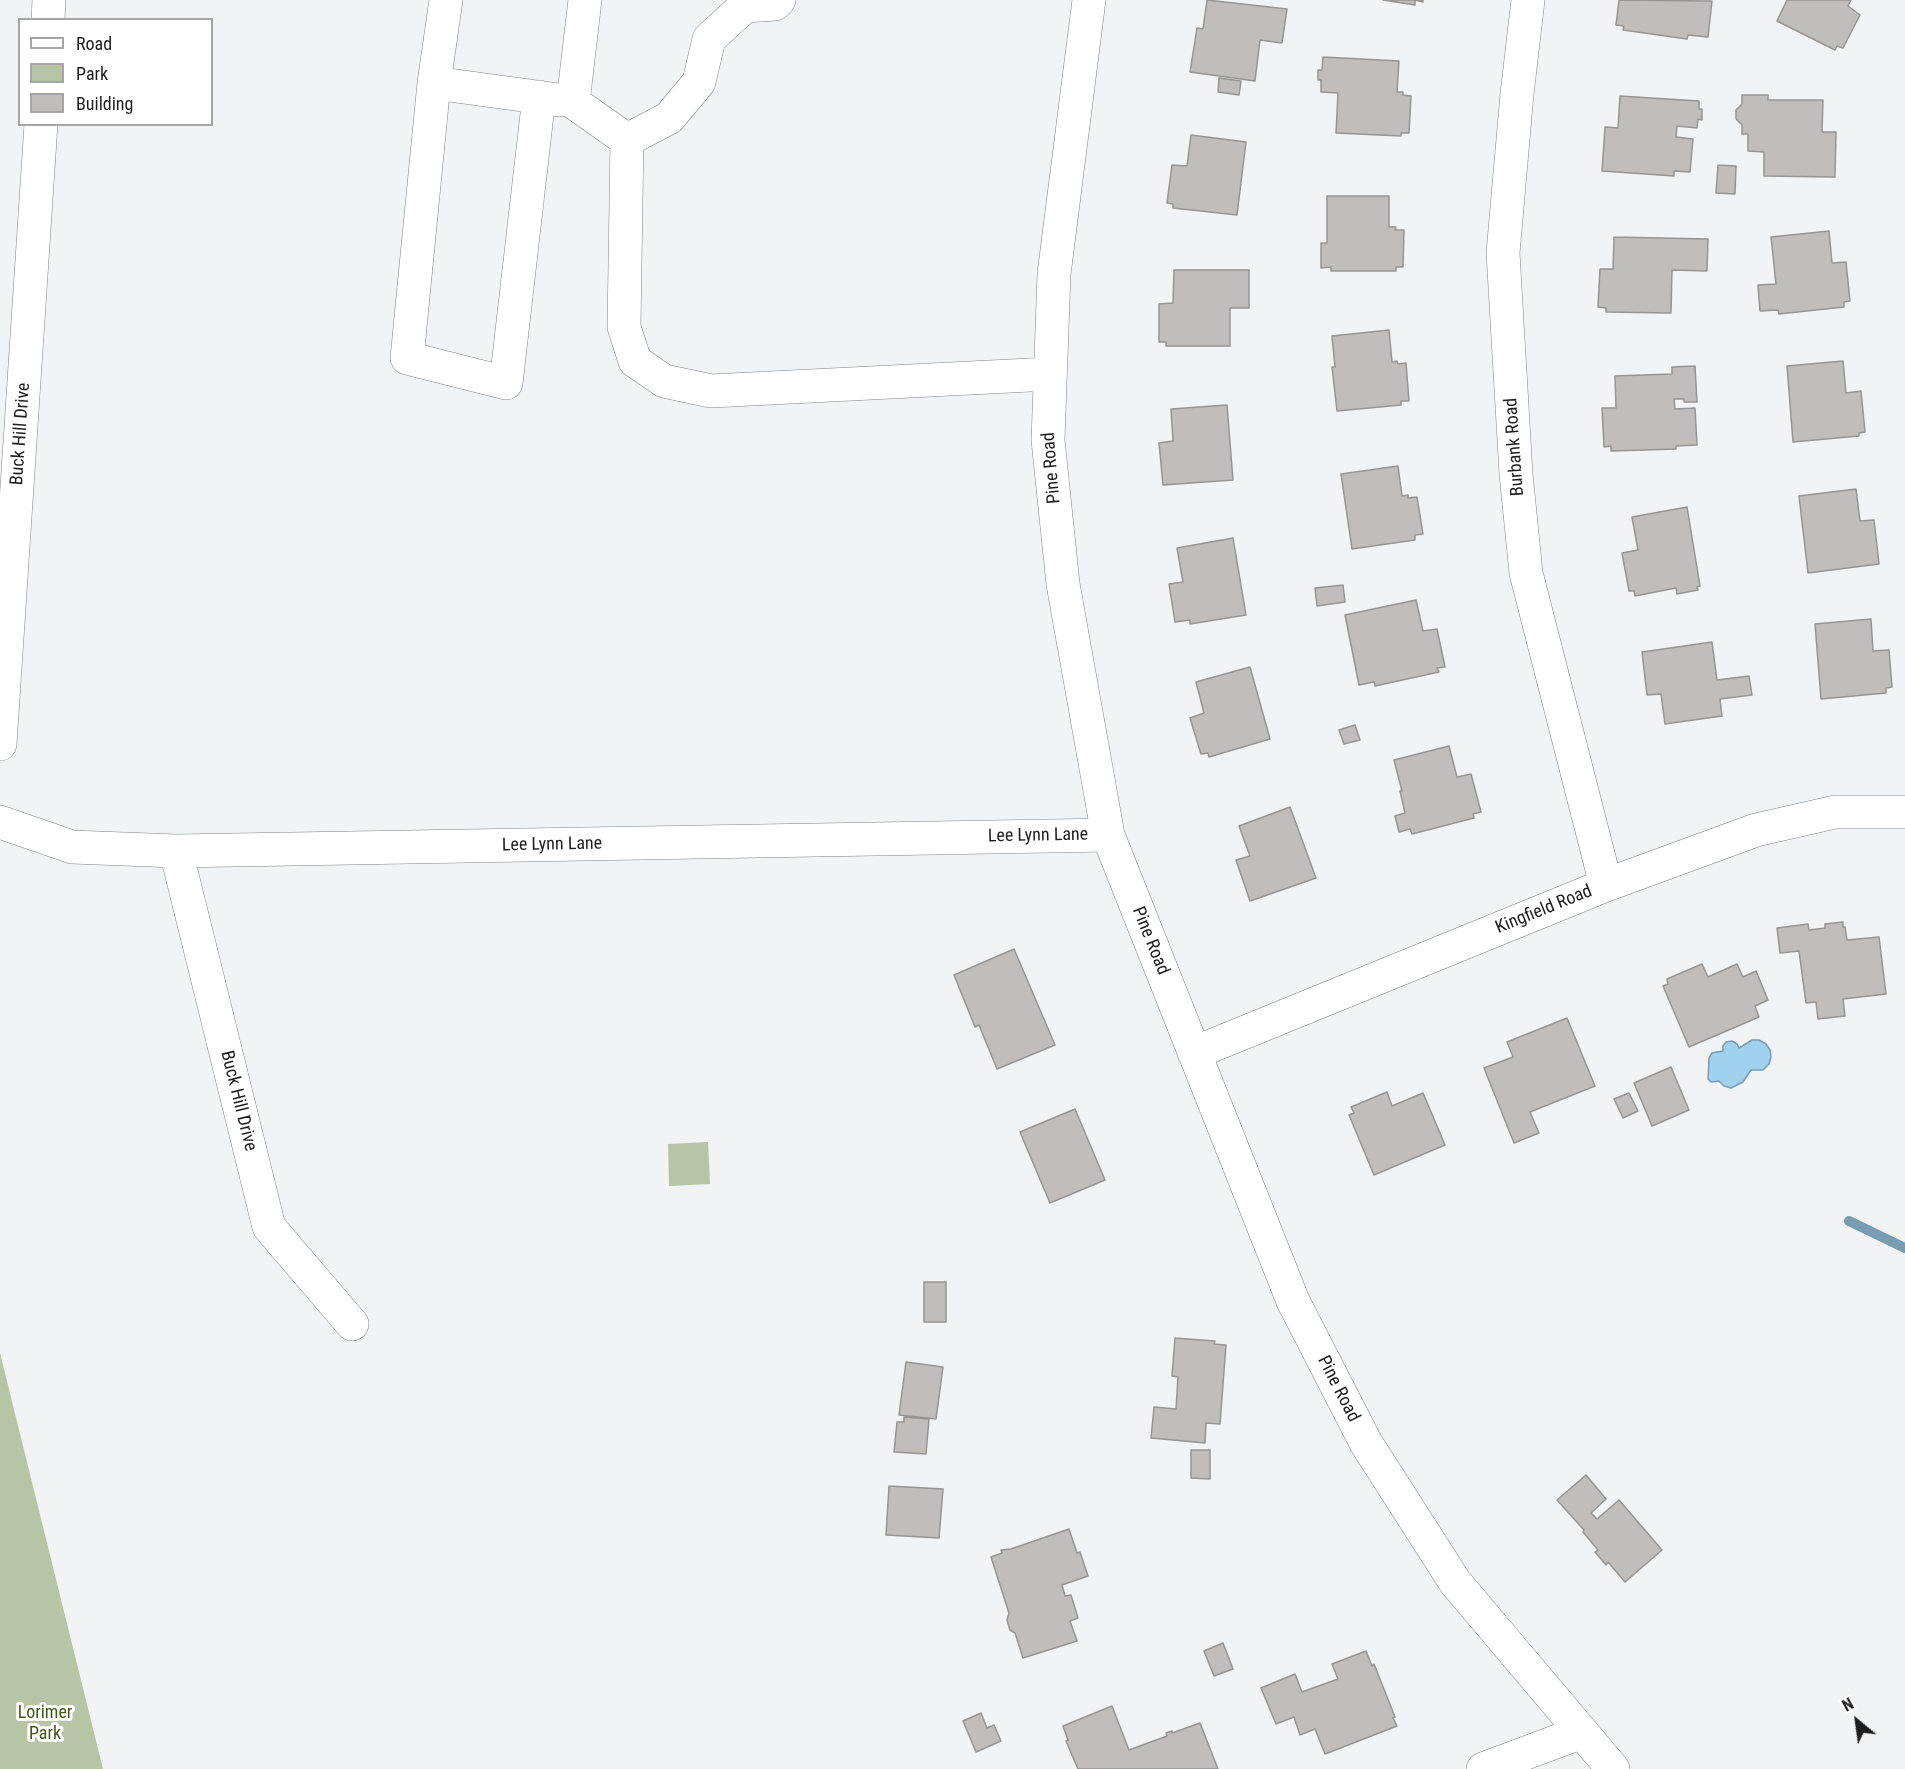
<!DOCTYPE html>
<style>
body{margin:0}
#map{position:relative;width:1905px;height:1769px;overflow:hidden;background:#f2f3f5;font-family:"Roboto Condensed",sans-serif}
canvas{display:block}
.legend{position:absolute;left:18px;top:18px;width:195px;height:108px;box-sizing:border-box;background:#fff;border:2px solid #a5a5a5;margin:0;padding:8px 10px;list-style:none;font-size:18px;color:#1d1d1e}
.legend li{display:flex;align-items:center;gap:12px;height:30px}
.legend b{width:30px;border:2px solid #a5a5a5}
.north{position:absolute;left:1827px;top:1691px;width:60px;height:60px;-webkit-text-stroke:4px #fff;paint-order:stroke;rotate:331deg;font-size:16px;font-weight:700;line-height:24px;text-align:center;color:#1d1d1e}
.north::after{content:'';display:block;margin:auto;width:21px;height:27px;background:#1d1d1e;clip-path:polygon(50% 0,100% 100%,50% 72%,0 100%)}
</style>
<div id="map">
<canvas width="1905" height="1769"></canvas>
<ul class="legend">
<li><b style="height:8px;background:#fff"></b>Road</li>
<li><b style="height:16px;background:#b7c5a6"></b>Park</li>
<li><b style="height:16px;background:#c0bebd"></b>Building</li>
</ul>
<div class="north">N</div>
</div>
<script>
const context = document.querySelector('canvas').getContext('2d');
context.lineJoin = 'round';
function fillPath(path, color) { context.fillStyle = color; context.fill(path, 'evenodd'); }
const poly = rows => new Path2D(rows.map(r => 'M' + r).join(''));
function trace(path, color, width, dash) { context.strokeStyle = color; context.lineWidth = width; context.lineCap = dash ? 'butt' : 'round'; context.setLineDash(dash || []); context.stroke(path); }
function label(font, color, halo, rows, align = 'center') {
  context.font = font + ' "Roboto Condensed",sans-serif'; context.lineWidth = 6; context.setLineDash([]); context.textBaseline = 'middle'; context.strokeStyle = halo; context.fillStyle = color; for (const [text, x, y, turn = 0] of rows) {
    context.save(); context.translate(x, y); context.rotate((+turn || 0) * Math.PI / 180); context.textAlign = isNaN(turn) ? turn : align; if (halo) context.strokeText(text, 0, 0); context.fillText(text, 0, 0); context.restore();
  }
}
const green = poly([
 [708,1142,710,1184,669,1186,668,1144],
 [0,1353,103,1769,0,1769]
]);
const water = poly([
 [1752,1040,1759,1040,1766,1044,1770,1050,1771,1057,1769,1064,1763,1070,1751,1070,1743,1082,1731,1088,1724,1086,1719,1081,1711,1082,1708,1079,1709,1058,1712,1053,1723,1051,1723,1046,1726,1042,1732,1041,1737,1044,1739,1048,1752,1040]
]);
const stream = poly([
 [1849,1221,1905,1248]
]);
const building = poly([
 [1207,0,1287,9,1282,43,1260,40,1255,81,1190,72,1197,28,1203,29,1207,0],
 [1383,0,1423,0,1423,2,1415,0,1415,5,1383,0],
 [1619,0,1712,1,1708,37,1688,35,1687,39,1623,30,1624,26,1616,25,1619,0],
 [1787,0,1851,0,1848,6,1860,15,1843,48,1837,46,1835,50,1777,21,1787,0],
 [1323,57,1399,61,1397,92,1403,92,1403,95,1411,96,1409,133,1401,133,1401,136,1336,133,1338,93,1321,92,1321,80,1318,80,1318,70,1322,70,1323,57],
 [1219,78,1241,81,1239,95,1218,92,1219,78],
 [1742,95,1768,95,1768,100,1823,100,1822,132,1836,132,1835,177,1764,176,1764,152,1748,151,1748,134,1742,134,1742,125,1736,119,1736,110,1742,104,1742,95],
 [1620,96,1699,101,1699,109,1702,109,1702,120,1698,119,1697,128,1677,126,1676,137,1693,139,1690,172,1674,171,1674,176,1602,171,1605,127,1618,128,1620,96],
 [1191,135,1246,142,1237,215,1173,208,1173,204,1167,203,1172,165,1187,166,1191,135],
 [1718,165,1736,166,1735,194,1716,193,1718,165],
 [1327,196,1389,196,1389,227,1396,227,1395,230,1404,230,1403,267,1396,267,1396,271,1331,271,1331,267,1321,268,1321,243,1327,243,1327,196],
 [1829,231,1832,263,1846,262,1850,301,1844,302,1844,307,1779,314,1778,310,1760,311,1758,285,1776,284,1771,237,1829,231],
 [1614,237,1708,239,1707,271,1672,270,1671,313,1606,312,1606,308,1598,307,1600,269,1613,269,1614,237],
 [1174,270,1249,270,1249,308,1230,308,1230,346,1166,346,1166,342,1159,342,1159,304,1173,303,1174,270],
 [1389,330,1392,362,1397,361,1398,364,1406,363,1409,401,1401,401,1401,405,1337,411,1332,367,1335,367,1332,336,1389,330],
 [1843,361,1846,393,1861,391,1865,432,1859,433,1859,436,1793,442,1787,366,1843,361],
 [1695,366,1697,402,1684,402,1684,399,1674,399,1675,409,1695,408,1697,445,1676,446,1676,449,1611,451,1611,446,1604,447,1602,408,1616,408,1615,376,1672,374,1672,367,1695,366],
 [1227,405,1233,480,1163,485,1159,443,1173,441,1171,409,1227,405],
 [1398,466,1402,496,1408,495,1408,498,1417,497,1423,534,1415,535,1415,540,1352,549,1341,474,1398,466],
 [1856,489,1860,521,1874,520,1879,564,1808,573,1799,496,1856,489],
 [1687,507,1700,586,1697,587,1698,590,1677,594,1676,588,1635,596,1634,591,1629,591,1622,553,1638,550,1632,517,1687,507],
 [1233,538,1246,615,1190,624,1190,620,1175,622,1169,584,1183,582,1177,548,1233,538],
 [1343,585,1345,602,1317,606,1315,588,1343,585],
 [1416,600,1423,631,1437,629,1445,667,1437,668,1439,672,1375,686,1374,682,1359,685,1345,615,1416,600],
 [1871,619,1873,651,1889,650,1892,687,1886,688,1886,693,1821,699,1815,624,1871,619],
 [1712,642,1717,680,1749,676,1752,695,1720,699,1722,716,1665,724,1661,694,1647,695,1642,652,1712,642],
 [1250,667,1270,739,1209,757,1208,753,1201,754,1190,718,1204,713,1196,682,1250,667],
 [1355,725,1360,740,1344,744,1339,730,1355,725],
 [1449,746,1457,777,1471,774,1481,812,1473,814,1474,818,1412,834,1410,829,1399,832,1395,816,1405,813,1400,791,1402,791,1394,760,1449,746],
 [1290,807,1316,878,1250,901,1236,860,1250,856,1239,826,1290,807],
 [1843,922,1843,927,1845,927,1847,940,1879,937,1886,994,1843,999,1845,1016,1818,1019,1816,1002,1806,1003,1799,951,1780,953,1777,928,1808,924,1809,930,1825,928,1825,924,1843,922],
 [1014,949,1055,1045,997,1069,979,1025,975,1027,954,975,1014,949],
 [1702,964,1708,977,1737,964,1743,977,1756,971,1768,1000,1755,1006,1759,1017,1689,1047,1663,986,1668,984,1667,979,1702,964],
 [1567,1018,1595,1086,1530,1112,1539,1133,1514,1143,1484,1068,1513,1057,1507,1042,1567,1018],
 [1671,1067,1689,1110,1652,1126,1634,1083,1671,1067],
 [1387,1092,1392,1106,1423,1093,1445,1145,1374,1175,1349,1115,1354,1113,1351,1107,1387,1092],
 [1629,1093,1638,1111,1623,1118,1614,1099,1629,1093],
 [1075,1109,1105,1180,1050,1203,1020,1132,1075,1109],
 [924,1282,946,1282,946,1322,924,1322,924,1282],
 [1175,1338,1215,1341,1214,1344,1226,1345,1220,1424,1206,1423,1205,1443,1151,1438,1154,1407,1176,1409,1178,1377,1172,1376,1175,1338],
 [906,1362,943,1367,936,1419,899,1415,906,1362],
 [904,1417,929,1419,926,1454,894,1452,897,1422,904,1422,904,1417],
 [1191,1450,1210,1450,1210,1479,1191,1478,1191,1450],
 [1586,1475,1606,1499,1591,1513,1597,1519,1619,1500,1662,1550,1625,1582,1608,1562,1606,1565,1595,1552,1598,1550,1583,1532,1584,1530,1557,1500,1586,1475],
 [889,1486,943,1489,939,1538,886,1535,889,1486],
 [1069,1529,1077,1553,1080,1552,1088,1576,1062,1585,1065,1596,1071,1595,1078,1618,1070,1621,1077,1641,1023,1658,1015,1633,1010,1630,1007,1620,1009,1613,991,1557,1002,1553,1001,1550,1011,1549,1069,1529],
 [1223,1643,1233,1669,1214,1676,1204,1651,1223,1643],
 [1366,1651,1372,1666,1374,1664,1395,1717,1393,1718,1397,1726,1325,1754,1315,1729,1300,1735,1294,1717,1276,1724,1261,1688,1295,1674,1302,1692,1338,1679,1332,1664,1366,1651],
 [1112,1706,1129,1750,1167,1736,1166,1733,1172,1731,1172,1733,1200,1723,1218,1769,1078,1769,1066,1741,1068,1740,1063,1726,1112,1706],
 [981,1713,987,1728,994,1725,1001,1741,976,1752,963,1721,981,1713]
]);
const minor = poly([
 [446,0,434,83,559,100],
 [585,0,573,102,627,140,669,118,699,82,709,39,745,6,775,4,779,0],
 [1089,0,1054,274,1048,440,1063,584,1108,835,1293,1301,1366,1443,1455,1582,1613,1769],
 [1528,0,1517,94,1503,253,1516,474,1526,573,1606,885],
 [48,20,49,0],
 [434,83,407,358,506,383,539,97],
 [627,140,624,327,635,361,664,381,711,391,1050,374],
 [0,744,41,124],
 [0,822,72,847,176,851,1108,835],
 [176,851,269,1227,352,1324],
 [1194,1053,1606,885,1756,830,1835,812,1905,812],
 [1483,1769,1582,1732]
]);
const streetNames = [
 ["Buck Hill Drive",21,434,-86],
 ["Burbank Road",1515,447,-94],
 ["Pine Road",1052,468,-95],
 ["Lee Lynn Lane",1038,836,-1],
 ["Lee Lynn Lane",552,845,-1],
 ["Kingfield Road",1544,910,-22],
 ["Pine Road",1150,941,68],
 ["Buck Hill Drive",238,1101,76],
 ["Pine Road",1338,1389,63]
];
const parkNames = [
 ["Lorimer",45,1713],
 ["Park",45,1734]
];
fillPath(green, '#b7c5a6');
fillPath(water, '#a0d2f0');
trace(water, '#799cb1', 1.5);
trace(stream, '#799cb1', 10);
fillPath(building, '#c0bebd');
trace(building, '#969593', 1.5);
trace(minor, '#818384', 34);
trace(minor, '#fff', 33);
label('18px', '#1d1d1e', '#fff', streetNames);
label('18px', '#3f5815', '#fff', parkNames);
</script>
